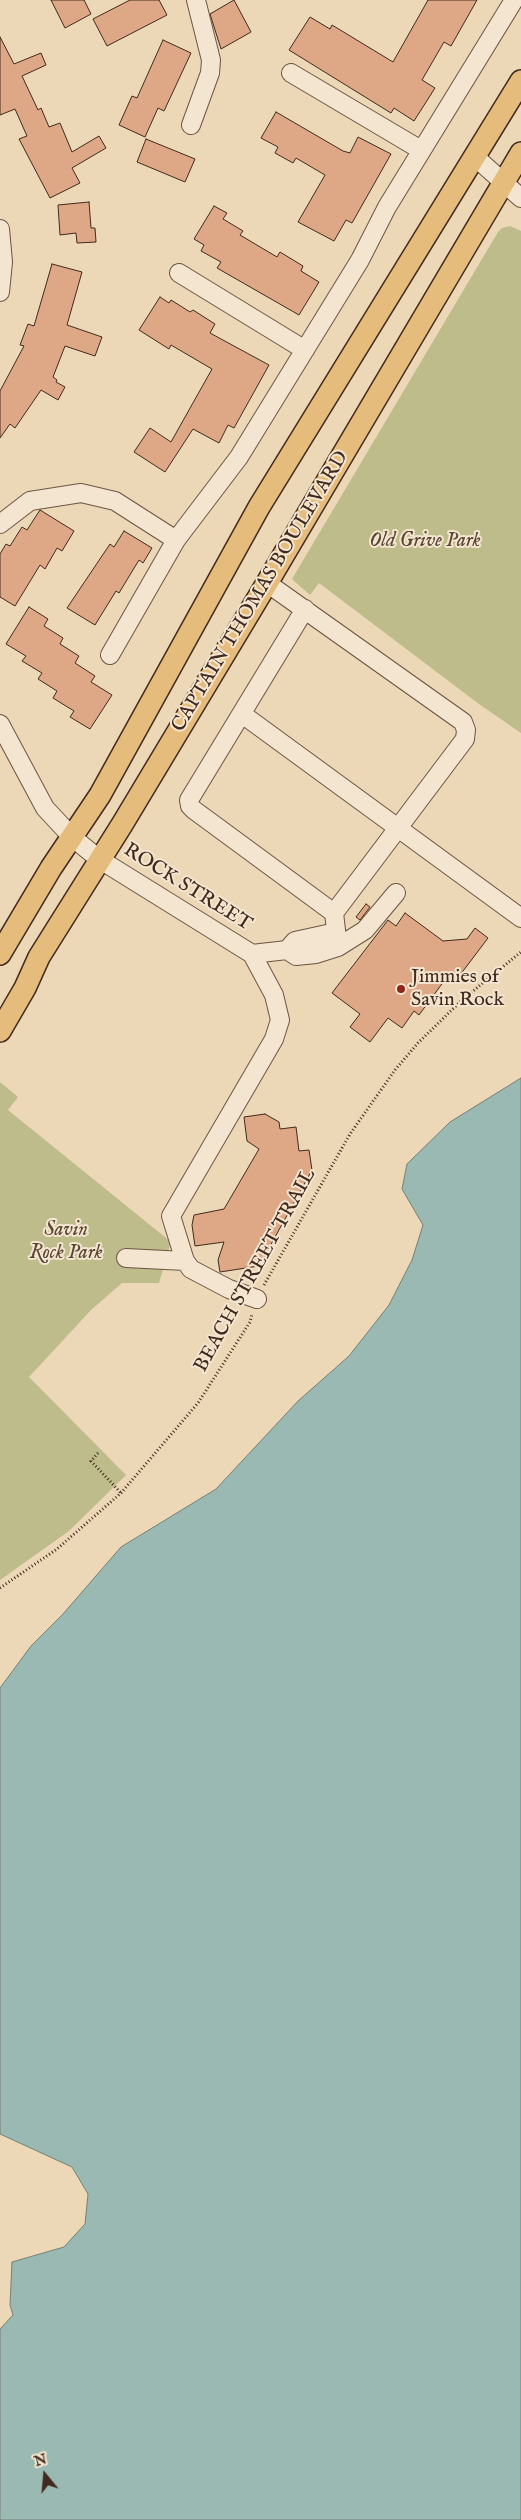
<!DOCTYPE html>
<style>
body{margin:0}
#map{position:relative;width:521px;height:2520px;overflow:hidden;background:#ecd7b7;font-family:"IM FELL English",serif}
canvas{display:block}
.north{position:absolute;left:20px;top:2450px;width:50px;height:50px;-webkit-text-stroke:4px #f3e5d0;paint-order:stroke;rotate:343deg;font-size:14px;font-weight:700;line-height:20px;text-align:center;color:#412a1d}
.north::after{content:'';display:block;margin:auto;width:18px;height:22px;background:#412a1d;clip-path:polygon(50% 0,100% 100%,50% 72%,0 100%)}
</style>
<div id="map">
<canvas width="521" height="2520"></canvas>
<div class="north">N</div>
</div>
<script>
const context = document.querySelector('canvas').getContext('2d');
context.lineJoin = 'round';
function fillPath(path, color) { context.fillStyle = color; context.fill(path, 'evenodd'); }
const poly = rows => new Path2D(rows.map(r => 'M' + r).join(''));
function trace(path, color, width, dash) { context.strokeStyle = color; context.lineWidth = width; context.lineCap = dash ? 'butt' : 'round'; context.setLineDash(dash || []); context.stroke(path); }
function label(font, color, halo, rows, align = 'center') {
  context.font = font + ' "IM FELL English",serif'; context.lineWidth = 4; context.setLineDash([]); context.textBaseline = 'middle'; context.strokeStyle = halo; context.fillStyle = color; for (const [text, x, y, turn = 0] of rows) {
    context.save(); context.translate(x, y); context.rotate((+turn || 0) * Math.PI / 180); context.textAlign = isNaN(turn) ? turn : align; if (halo) context.strokeText(text, 0, 0); context.fillText(text, 0, 0); context.restore();
  }
}
const green = poly([
 [510,226,521,231,521,733,479,704,319,583,310,595,292,579,498,232,502,228],
 [0,1082,18,1097,8,1110,171,1242,159,1283,122,1283,91,1310,29,1377,126,1475,69,1531,0,1580]
]);
const water = poly([
 [521,1078,521,2520,0,2520,0,2329,13,2315,10,2305,12,2262,64,2247,85,2224,88,2194,72,2167,0,2134,0,1688,31,1646,63,1614,121,1547,216,1489,298,1401,349,1356,389,1305,412,1260,423,1225,402,1189,407,1164,450,1122,521,1078]
]);
const building = poly([
 [51,0,84,0,91,14,65,28,51,0],
 [130,0,159,0,167,15,107,46,93,19,130,0],
 [234,0,251,32,221,49,210,14,234,0],
 [428,0,477,0,451,46,444,42,422,80,435,88,414,121,394,108,391,113,289,50,310,17,330,29,332,25,393,62,428,0],
 [0,37,14,64,41,53,46,65,22,76,38,110,41,108,49,127,60,123,72,152,99,136,106,148,72,168,80,183,50,198,19,139,27,136,15,109,0,115,0,37],
 [163,40,191,53,164,111,158,108,145,137,119,125,132,96,137,98,163,40],
 [276,112,343,151,350,153,358,137,391,154,352,223,346,220,334,241,298,222,325,175,296,158,293,163,275,153,278,147,261,138,276,112],
 [146,139,195,159,185,182,137,162,146,139],
 [89,202,91,228,95,228,96,242,77,243,76,233,60,235,58,205,89,202],
 [214,206,227,213,223,219,243,231,240,235,277,257,280,252,303,266,301,271,319,282,299,315,217,268,221,262,201,251,204,245,194,239,214,206],
 [52,264,82,272,67,325,102,337,95,356,65,346,53,377,57,380,56,382,65,387,58,400,41,390,15,428,10,424,0,438,0,391,24,346,20,345,28,324,34,326,52,264],
 [160,297,169,303,171,300,190,312,193,310,215,324,210,333,269,365,234,428,228,425,219,443,193,429,165,472,134,452,150,428,171,442,212,369,171,345,169,349,139,330,160,297],
 [40,510,74,531,62,551,57,548,45,569,40,565,15,606,0,597,0,554,6,544,10,546,22,527,27,530,40,510],
 [124,531,152,548,143,563,139,560,119,593,116,591,95,625,67,608,110,544,114,547,124,531],
 [29,607,48,619,44,626,63,638,60,644,79,656,75,663,95,676,91,682,112,695,90,729,70,717,74,711,53,698,57,691,38,679,42,673,22,661,26,656,6,644,29,607],
 [366,904,370,907,360,920,356,917,366,904],
 [405,913,443,941,467,939,475,928,488,938,454,983,447,977,419,1015,414,1011,402,1028,388,1018,370,1042,350,1027,360,1014,332,993,388,920,396,926,405,913],
 [265,1114,279,1122,280,1129,296,1127,299,1151,309,1150,312,1170,259,1266,220,1272,218,1260,224,1242,195,1246,192,1225,194,1215,224,1209,259,1149,247,1141,244,1117,265,1114]
]);
const path = poly([
 [264,1285,350,1134,395,1070,418,1043,462,1000,521,952],
 [98,1453,91,1461,121,1493],
 [0,1588,57,1549,121,1493,198,1403,250,1322,252,1314]
]);
const minor = poly([
 [291,73,421,150],
 [191,125,210,73,211,60,196,0],
 [474,156,521,198],
 [0,229,3,262,0,292],
 [179,273,305,350],
 [0,524,30,501,81,493,115,501,176,540],
 [267,583,463,722,466,730,465,739,334,913,338,947],
 [305,609,189,800,190,806,194,810,334,913],
 [110,655,176,540,239,457,360,260,387,207,514,0],
 [242,714,521,918],
 [0,724,45,808,72,837,99,859,252,954,274,995,280,1020,274,1039,171,1216,185,1261,191,1269,229,1289,257,1299],
 [336,932,295,941,287,950,296,956,316,954,338,947,365,930,396,893],
 [252,954,287,950],
 [126,1258,185,1261]
]);
const major = poly([
 [0,954,51,868,100,795,259,507,521,81],
 [0,1031,25,988,39,957,123,823,267,583,521,153]
]);
const markers = [
 [401,989,5,"#8f2418"]
];
const parkNames = [
 ["Old Grive Park",425,542],
 ["Savin",66,1231],
 ["Rock Park",66,1254]
];
const streetNames = [
 ["CAPTAIN THOMAS BOULEVARD",261,592,-59],
 ["ROCK STREET",187,888,32],
 ["BEACH STREET TRAIL",256,1271,-61]
];
const poiNames = [
 ["Jimmies of",411,978],
 ["Savin Rock",411,1001]
];
fillPath(green, '#bebc8a');
fillPath(water, '#99b9b2');
trace(water, '#768076', 1);
fillPath(building, '#dea887');
trace(building, '#412a1d', 1);
trace(minor, '#6c5544', 20);
trace(major, '#412a1d', 24);
trace(path, '#412a1d', 3, [1, 2.5]);
trace(minor, '#f3e5d0', 18);
trace(major, '#e6bc7c', 21);
for (const [x, y, r, color] of markers) { const dot = new Path2D(); dot.arc(x, y, r, 0, 2 * Math.PI); context.fillStyle = color; context.fill(dot); trace(dot, '#f3e5d0', 2); }
label('italic 20px', '#5a4733', '#f3e5d0', parkNames);
label('20px', '#412a1d', '#f3e5d0', streetNames);
label('20px', '#412a1d', '#f3e5d0', poiNames, 'left');
</script>
